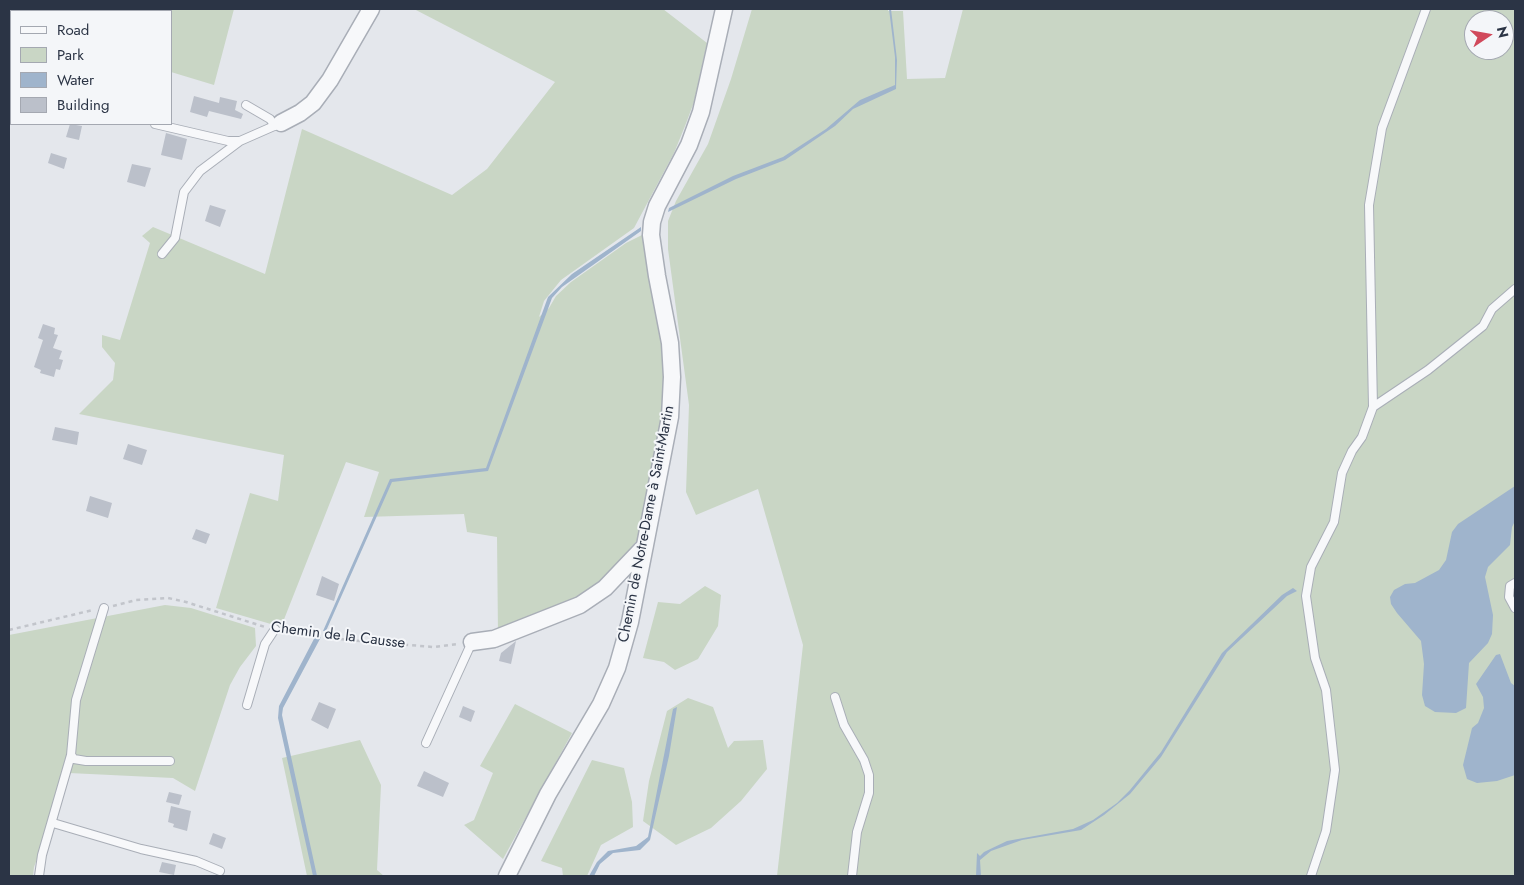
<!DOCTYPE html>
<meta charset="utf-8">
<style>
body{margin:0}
#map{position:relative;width:1524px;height:885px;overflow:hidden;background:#e4e7ec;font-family:Jost,sans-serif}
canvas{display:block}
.frame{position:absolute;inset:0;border:10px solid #2b3445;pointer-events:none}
.legend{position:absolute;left:10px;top:10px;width:162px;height:115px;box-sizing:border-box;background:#f4f6f9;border:1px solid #a4a8b1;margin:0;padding:6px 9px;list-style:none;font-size:15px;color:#2b3445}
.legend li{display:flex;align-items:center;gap:10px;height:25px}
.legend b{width:25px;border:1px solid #a4a8b1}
.north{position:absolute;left:1464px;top:10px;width:50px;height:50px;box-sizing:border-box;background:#f4f6f9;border:1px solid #a4a8b1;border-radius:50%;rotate:78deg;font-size:14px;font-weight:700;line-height:20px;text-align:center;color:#2b3445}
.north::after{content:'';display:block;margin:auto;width:18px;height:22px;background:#d1495b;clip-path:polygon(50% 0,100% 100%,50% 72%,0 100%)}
</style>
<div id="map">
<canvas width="1524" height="885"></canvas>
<div class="frame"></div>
<ul class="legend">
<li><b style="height:6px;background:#f7f8fa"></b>Road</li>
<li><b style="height:14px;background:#c9d6c5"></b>Park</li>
<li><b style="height:14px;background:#9fb4cc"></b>Water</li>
<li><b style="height:14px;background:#bbc0ca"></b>Building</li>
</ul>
<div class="north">N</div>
</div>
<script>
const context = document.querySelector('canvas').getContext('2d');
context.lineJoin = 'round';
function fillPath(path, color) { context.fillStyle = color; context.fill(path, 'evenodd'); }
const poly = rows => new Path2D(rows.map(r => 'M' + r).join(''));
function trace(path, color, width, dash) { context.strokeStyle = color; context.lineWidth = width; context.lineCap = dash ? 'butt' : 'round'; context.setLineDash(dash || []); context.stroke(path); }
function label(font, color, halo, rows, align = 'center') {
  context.font = font + ' Jost,sans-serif'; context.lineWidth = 4; context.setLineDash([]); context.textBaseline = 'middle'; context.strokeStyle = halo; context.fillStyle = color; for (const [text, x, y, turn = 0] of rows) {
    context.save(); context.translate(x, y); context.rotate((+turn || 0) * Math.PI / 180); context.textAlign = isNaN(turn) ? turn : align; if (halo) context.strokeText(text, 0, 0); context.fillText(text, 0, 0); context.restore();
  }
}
const green = poly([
 [9,9,234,9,214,85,171,72,171,11,11,11,11,86,9,85],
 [414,9,663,9,707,43,694,102,685,126,674,153,634,228,561,280,544,301,539,317,549,308,556,296,571,282,626,243,642,235,667,375,666,412,639,538,603,583,571,605,498,634,497,537,467,532,464,514,364,517,379,472,346,462,281,627,216,608,250,493,278,501,284,455,79,414,113,380,115,363,102,347,102,335,120,340,150,243,142,236,153,227,265,274,302,129,452,195,487,169,555,82],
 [752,9,888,9,888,11,903,11,907,79,945,78,963,9,1515,9,1515,876,777,876,803,645,758,489,696,515,686,492,689,405,668,249,668,221,676,201,708,144,731,79],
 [1474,20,1504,20,1504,50,1474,50],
 [705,586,721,595,718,626,698,659,675,670,664,662,643,658,658,602,680,604],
 [165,605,191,608,255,628,256,646,240,667,230,685,195,791,173,778,69,773,65,759,54,813,34,867,33,876,9,876,9,635],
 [688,698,713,707,728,748,734,741,763,740,767,769,741,801,711,828,676,845,643,821,649,781,667,711],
 [515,704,572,733,503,859,464,825,474,820,493,773,480,766],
 [360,740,381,785,377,870,384,876,307,876,282,758],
 [592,760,624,768,632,802,633,827,601,845,587,876,563,876,562,868,541,861]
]);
const water = poly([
 [889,9,891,9,897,60,896,89,853,109,835,126,785,160,736,179,668,212,669,208,733,176,783,157,826,129,860,100,895,85,895,57],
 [641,227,641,231,562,287,552,298,488,471,392,482,326,631,323,631,390,479,486,468,548,297,572,274],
 [1515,486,1515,521,1512,527,1510,545,1488,567,1485,577,1493,615,1492,634,1488,643,1469,663,1466,708,1456,713,1435,712,1425,706,1422,695,1424,664,1421,641,1397,613,1391,604,1390,597,1394,590,1405,584,1415,583,1439,570,1446,560,1452,532,1458,524],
 [1293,588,1297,591,1287,596,1227,652,1161,757,1130,794,1104,815,1081,830,1022,840,991,851,980,860,981,876,976,876,977,853,980,856,984,852,1007,841,1073,829,1093,820,1117,803,1130,790,1161,752,1222,653,1282,595],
 [315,637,321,637,283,708,282,715,317,876,313,876,278,718,279,706],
 [1500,654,1511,683,1515,686,1515,775,1497,781,1477,783,1467,779,1463,765,1472,728,1478,723,1484,708,1483,697,1476,684,1496,655],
 [677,707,669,756,650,840,640,850,613,853,600,864,594,876,589,876,597,862,608,851,636,846,648,837,673,709]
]);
const building = poly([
 [194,96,219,103,220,97,237,101,235,110,243,114,241,119,209,111,207,117,190,112],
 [70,124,82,126,79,140,66,137],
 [166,133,187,139,182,160,161,155],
 [51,153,67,158,64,169,48,163],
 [132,164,151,168,145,187,127,182],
 [210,205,226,210,220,227,205,221],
 [43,324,55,328,54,334,58,335,53,348,62,351,59,359,63,360,60,370,56,369,54,377,40,373,41,370,34,367,43,340,38,338],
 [55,427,79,432,77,445,52,440],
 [128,444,147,450,142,465,123,459],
 [90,496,112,503,108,518,86,511],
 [196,529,210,534,206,544,192,539],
 [322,576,339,584,334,601,316,595],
 [516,641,511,664,499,661,501,653],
 [319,702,336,709,328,729,311,720],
 [463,706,475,711,471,722,459,717],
 [424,771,449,783,443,797,417,786],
 [169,792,182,795,179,805,166,802],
 [171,806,191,811,187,831,173,827,174,824,168,822],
 [213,833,226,838,222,849,209,844],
 [162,862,176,865,174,875,159,872]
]);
const path = poly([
 [113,606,136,600,168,598,186,602,265,627],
 [9,630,93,610],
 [285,631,348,640,433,647,458,644]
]);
const lane = poly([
 [246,105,270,119,275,126],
 [155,124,228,141,240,141,281,123],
 [162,254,175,238,184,192,200,171,240,141],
 [1373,407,1369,205,1382,128,1426,9],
 [1515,583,1510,586,1509,597,1515,608],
 [104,608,76,700,71,755,74,759,86,761,170,761],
 [835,697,844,725,864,760,869,775,869,793,857,832,852,876],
 [247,705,265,644,275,629],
 [426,743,472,642],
 [53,823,141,849,196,861,220,871],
 [39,876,42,855,71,755],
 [1311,876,1326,831,1335,770,1326,690,1315,658,1306,596,1311,567,1334,522,1342,473,1352,451,1362,437,1373,407,1428,370,1483,326,1492,309,1515,289]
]);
const street = poly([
 [281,123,300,113,313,103,330,80,371,9],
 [472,642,494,639,580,605,605,588,645,546],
 [507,876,548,794,601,704,617,668,630,622,670,417,672,377,670,343,657,276,651,235,652,222,657,206,689,145,701,112,724,9]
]);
const streetNames = [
 ["Chemin de Notre-Dame à Saint-Martin",647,524,-79],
 ["Chemin de la Causse",338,636,7]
];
fillPath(green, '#c9d6c5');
fillPath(water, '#9fb4cc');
fillPath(building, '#bbc0ca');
trace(lane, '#a9aeb7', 10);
trace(street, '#a9aeb7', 19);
trace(path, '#c2c5cb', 2.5, [4, 4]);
trace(lane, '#f7f8fa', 8);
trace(street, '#f7f8fa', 16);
label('15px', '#2b3445', '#f4f6f9', streetNames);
</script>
